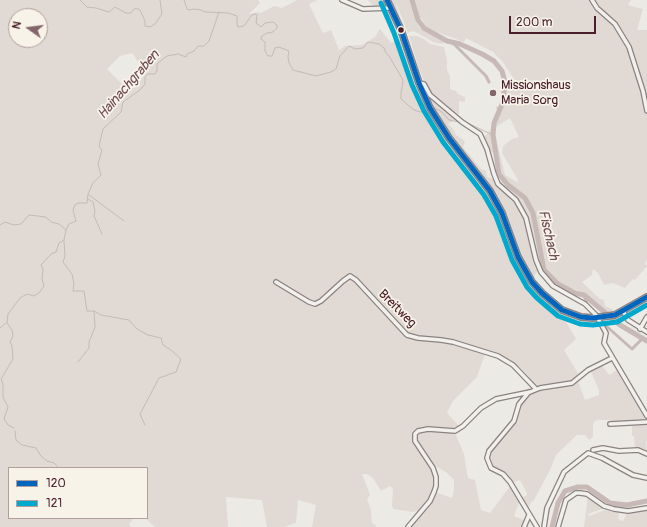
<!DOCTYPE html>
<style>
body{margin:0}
#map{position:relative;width:647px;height:527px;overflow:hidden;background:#eceae4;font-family:Pangolin,sans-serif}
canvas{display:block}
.legend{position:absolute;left:8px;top:467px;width:140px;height:52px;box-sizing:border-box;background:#f7f3e8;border:1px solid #b29e9c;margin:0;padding:5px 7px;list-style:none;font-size:12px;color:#4a1f2b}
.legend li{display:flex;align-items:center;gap:8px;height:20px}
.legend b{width:20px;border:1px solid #b29e9c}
.north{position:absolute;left:8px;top:8px;width:40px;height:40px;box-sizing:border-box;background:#f7f3e8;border:1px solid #b29e9c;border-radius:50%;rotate:284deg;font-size:11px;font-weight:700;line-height:16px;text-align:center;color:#4a1f2b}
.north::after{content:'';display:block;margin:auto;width:14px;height:18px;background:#83666c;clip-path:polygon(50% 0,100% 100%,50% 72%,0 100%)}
.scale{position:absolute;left:509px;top:16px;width:87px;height:18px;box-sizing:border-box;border:2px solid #4a1f2b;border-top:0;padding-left:5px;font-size:12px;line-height:14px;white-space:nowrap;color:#4a1f2b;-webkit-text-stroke:3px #f7f3e8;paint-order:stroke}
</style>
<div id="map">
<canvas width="647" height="527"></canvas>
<ul class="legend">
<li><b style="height:5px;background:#0065bd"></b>120</li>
<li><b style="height:5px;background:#00a9ce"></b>121</li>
</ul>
<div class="north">N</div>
<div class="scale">200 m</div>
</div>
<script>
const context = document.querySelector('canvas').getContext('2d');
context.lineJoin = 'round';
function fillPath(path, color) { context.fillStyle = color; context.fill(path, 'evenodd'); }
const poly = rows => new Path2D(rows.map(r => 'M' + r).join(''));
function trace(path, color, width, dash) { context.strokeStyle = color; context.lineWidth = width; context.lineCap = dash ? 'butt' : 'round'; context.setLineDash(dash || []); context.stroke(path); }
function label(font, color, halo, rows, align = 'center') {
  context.font = font + ' Pangolin,sans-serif'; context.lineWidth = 3.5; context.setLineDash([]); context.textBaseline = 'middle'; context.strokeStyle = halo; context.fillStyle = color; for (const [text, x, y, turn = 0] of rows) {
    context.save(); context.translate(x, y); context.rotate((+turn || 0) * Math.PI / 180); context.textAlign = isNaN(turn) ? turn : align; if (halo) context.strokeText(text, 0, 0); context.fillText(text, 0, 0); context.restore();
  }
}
const green = poly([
 [0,0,258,0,260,3,249,14,258,12,261,13,274,6,282,8,297,0,318,0,309,4,323,33,331,30,339,50,345,46,362,45,375,37,380,29,391,43,401,38,404,41,427,107,449,146,452,147,457,146,448,136,426,97,429,95,428,90,419,69,409,36,417,36,424,39,430,44,444,47,447,60,447,70,450,76,450,89,456,91,458,94,465,97,465,102,459,101,459,114,455,113,443,102,441,106,456,119,448,124,454,130,456,135,465,141,463,147,481,169,486,171,487,177,500,181,502,174,498,154,490,152,484,137,495,124,503,108,508,79,514,79,502,61,493,52,466,38,464,42,437,32,426,26,422,19,415,14,416,21,419,27,444,42,443,44,433,42,425,37,413,31,408,33,397,5,396,4,401,21,400,21,390,0,631,0,628,5,643,9,637,30,647,30,647,260,645,264,647,266,635,280,633,279,625,288,613,283,604,285,598,273,593,269,592,275,582,282,600,299,604,300,605,306,612,309,614,312,608,314,585,293,568,287,557,281,545,269,538,271,535,274,533,279,528,284,542,298,562,315,576,339,564,350,579,375,574,382,558,385,536,388,529,381,530,378,521,368,503,357,486,351,477,377,453,401,447,413,460,427,455,430,422,429,414,437,434,473,436,484,431,498,418,511,413,512,393,509,392,505,393,488,390,486,381,491,373,478,367,474,362,474,370,495,367,499,371,510,372,524,375,524,376,527,312,527,316,505,298,500,296,523,283,527,267,527,262,500,226,497,228,527,155,527,145,518,147,518,147,468,9,468,9,518,134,518,129,524,131,527,0,527],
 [16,16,40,16,40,40,16,40],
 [132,53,142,67,145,74,136,87,128,90,107,69,120,56],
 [510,118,519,137,512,139,503,146,502,153,518,180,517,182,505,175,495,134,495,129,497,126],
 [368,0,383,0,386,6,384,7,375,8],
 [601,364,609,375,618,369,647,420,647,441,646,441,647,453,635,449,634,436,632,436,632,421,611,422,610,420,598,420,595,421,593,424,593,437,589,440,585,435,577,435,556,455,551,468,533,502,532,501,527,509,521,498,527,495,527,493,520,480,512,483,502,471,492,466,488,459,490,450,513,425,519,406,527,395,536,390,545,391,561,387,578,381,585,400,599,395,599,390,590,370],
 [422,430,455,433,464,454,468,478,475,480,481,510,490,513,511,485,520,500,514,516,526,521,523,527,409,527,435,492,452,498,454,490,454,480,446,472,431,464,417,442,417,435],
 [588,496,605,508,588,514,589,516,605,510,619,513,618,518,620,520,623,521,627,513,647,509,647,527,584,527]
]);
const stream = poly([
 [80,0,87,7,96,8,109,12,115,7,126,13,131,13,133,10,136,8,140,10,145,21,145,26,150,27,155,24,162,14,160,0],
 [184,0,187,9,189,10,194,9,201,10,205,12,228,13,237,16,237,24,238,27,244,26,252,15,255,14,257,15,256,23,261,27,265,23,273,22,277,25,277,28,273,32,267,33,262,36,261,39,265,42,265,51,268,56,272,56,275,48,279,47,289,51,288,57,289,63,293,70,316,76,331,72,336,69,340,56,349,46,355,49,363,48,368,42,379,44,384,48,386,53,389,56,403,80,402,88,401,93,401,99,414,110,420,112,426,111],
 [497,107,498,113],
 [434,109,437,109,442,112,449,120,459,122],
 [461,120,493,135],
 [89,195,124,221],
 [88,199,93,202,95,211,94,216,102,234],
 [0,225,5,222,14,225,21,224,29,215,46,217,51,222,59,224,66,230],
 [64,241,65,256,63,262,72,274,74,284,73,291,84,291,87,311,94,311,101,315,129,320,137,329,148,335,161,338,163,345,171,350,181,359,176,372,159,378,140,414,145,425],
 [0,328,6,323],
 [78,362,89,348,89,342,95,327,94,311],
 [14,428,8,425,4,419,8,407,3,397,3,384,1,379,13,359,12,346,10,342,13,336,12,330,7,323,8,314,20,298,27,294,34,296,39,293,44,286,42,279,43,269,41,265,51,254,56,252,59,243,64,240,66,230,69,224,76,221,73,210,75,205,78,203,87,203,88,194,93,183,101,175,98,164,102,150,99,146,103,129,121,112,123,102,140,90,145,84,145,77,148,74,155,74,157,71,157,64,167,56,178,54,186,57,187,54,194,51,198,46,204,46,209,41,219,12],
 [15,431,16,440,22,445,36,448,41,456,47,461,54,463,59,468]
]);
const canal = poly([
 [452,42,486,76,489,82],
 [584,295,587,304],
 [604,324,632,349,643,338]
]);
const river = poly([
 [412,0,418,20,424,28,447,41,460,44,482,54,494,61,502,71,505,82,503,102,494,123,493,135,499,174,508,185,525,198,533,213,544,270,558,284,575,293,584,295,620,325,647,341],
 [552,527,558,503,565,491,578,487,587,487,610,503,627,505,647,501]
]);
const minor = poly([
 [342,0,363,9,391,8],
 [592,0,597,8,615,24,629,47,643,91,647,111],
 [419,83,424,84,430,95,462,122,480,134,487,149,494,174,498,184,516,200,526,218,536,260,541,272,553,286,585,304,596,315,606,333,604,343,647,416],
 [276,282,309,302,315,304,321,301,343,281,350,276,356,280,407,335,418,338,441,340,453,342,498,356,513,365,536,389],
 [623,311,628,320,647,332],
 [640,329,647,317],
 [529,392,519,404,514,421,489,451,487,458,491,468,503,474,510,482,537,527],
 [610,424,647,422],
 [593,450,603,448,619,451,638,450,647,454],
 [408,527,430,501,434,492,436,486,436,477,433,468,415,441,415,434,418,431,428,429,455,431,463,426,481,408,496,399,530,392,540,388,572,383,588,370,612,358],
 [524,527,529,515],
 [544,527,547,508,564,472,588,453,602,458,633,475,647,478],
 [558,527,566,500,576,493,580,493,587,494,604,506,614,509,628,511,647,508]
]);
const secondary = poly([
 [387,0,401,30,419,83,430,108,449,138,490,191,502,213,518,257,532,282,542,293,562,310,581,317,593,318,615,315,647,297]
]);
const bus1 = poly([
 [387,0,401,30,419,83,430,108,449,138,490,191,502,213,518,257,532,282,542,293,562,310,581,317,593,318,615,315,647,297]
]);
const bus2 = poly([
 [381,3,394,33,412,85,424,111,443,142,484,195,496,216,512,260,527,287,537,298,558,316,580,324,593,325,617,322,647,305]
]);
const markers = [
 [401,30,3.5,"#4a1f2b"],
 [493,93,4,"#83666c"]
];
const poiNames = [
 ["Missionshaus",501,86],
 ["Maria Sorg",501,101]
];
const streetNames = [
 ["Breitweg",397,309,45]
];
const waterNames = [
 ["Hainachgraben",129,85,-49],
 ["Fischach",548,235,77]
];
fillPath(green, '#e1dad4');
trace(stream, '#c7b9b6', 1);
trace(canal, '#c7b9b6', 3);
trace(river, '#c7b9b6', 5);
trace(minor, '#8b8282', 6);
trace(secondary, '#8b8282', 8);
trace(minor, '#f1f0ec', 3.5);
trace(secondary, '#f1f0ec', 5);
trace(bus1, '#0065bd', 5);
trace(bus2, '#00a9ce', 5);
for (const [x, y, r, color] of markers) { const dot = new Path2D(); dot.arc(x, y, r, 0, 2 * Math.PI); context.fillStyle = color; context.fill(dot); trace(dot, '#f7f3e8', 1.5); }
label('13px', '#4a1f2b', '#f7f3e8', poiNames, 'left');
label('13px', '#4a1f2b', '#f7f3e8', streetNames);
label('italic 14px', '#704e55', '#f7f3e8', waterNames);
</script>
